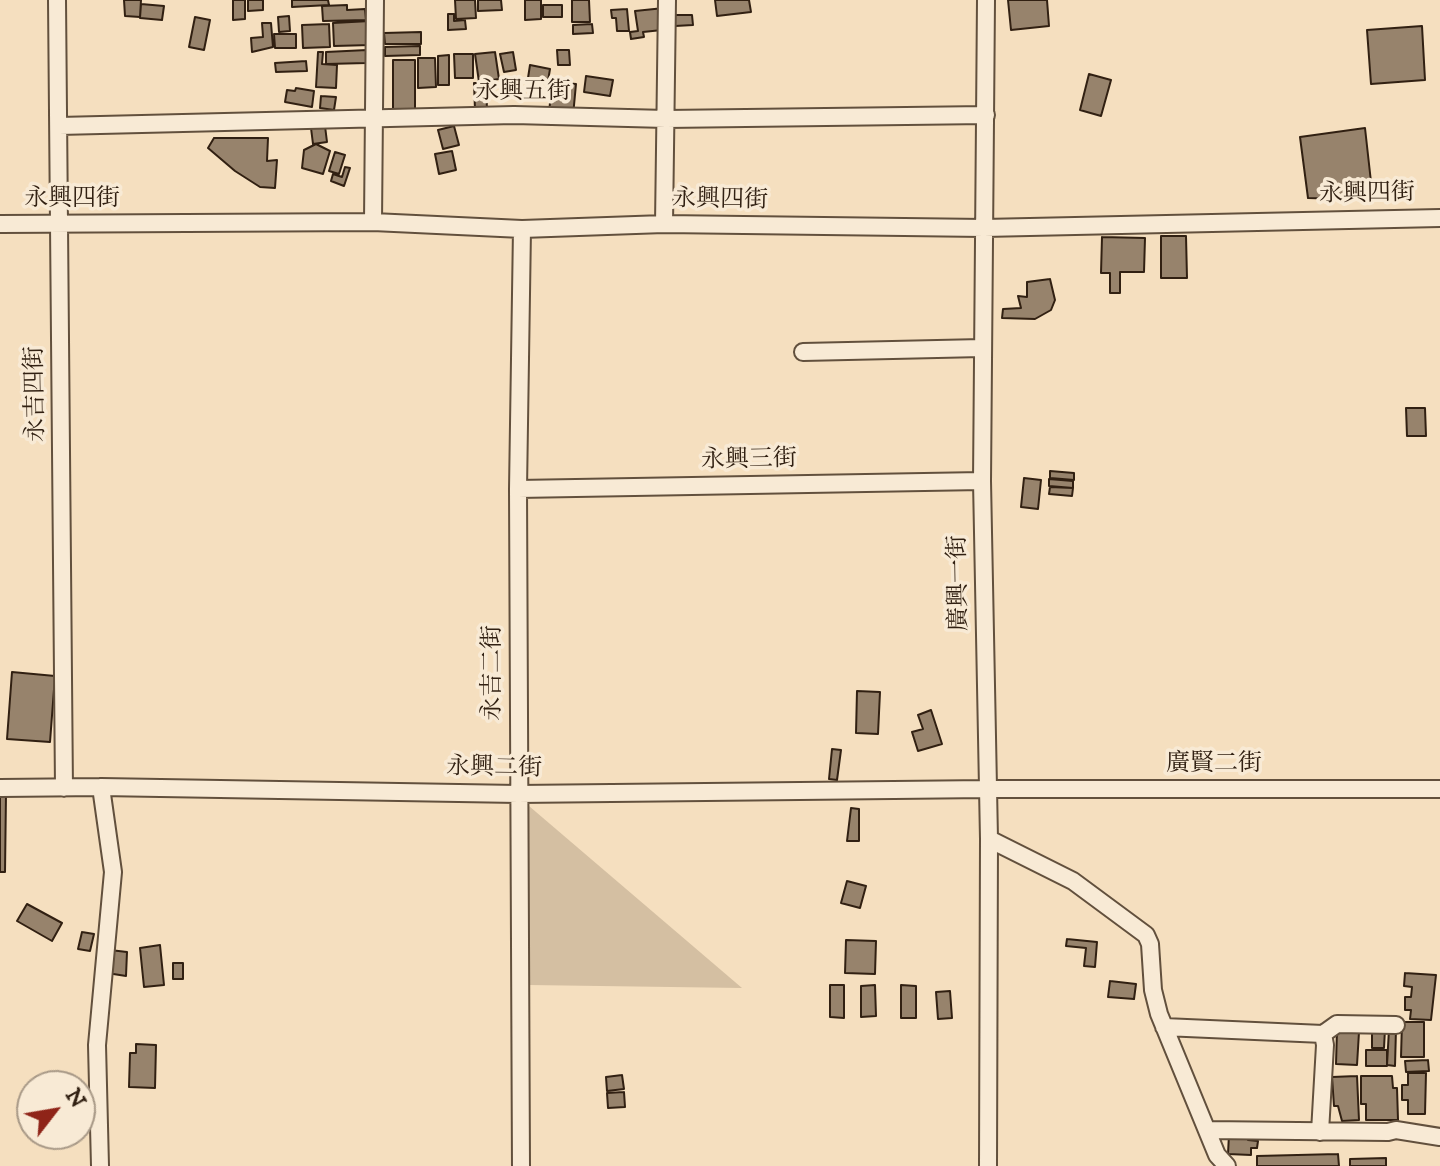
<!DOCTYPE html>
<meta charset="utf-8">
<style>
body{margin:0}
#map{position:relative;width:1440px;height:1166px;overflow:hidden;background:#f5dfbf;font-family:"IM FELL DW Pica",serif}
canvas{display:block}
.north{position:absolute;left:16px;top:1070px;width:80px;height:80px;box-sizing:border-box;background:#f8ead5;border:2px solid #a89987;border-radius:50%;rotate:59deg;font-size:22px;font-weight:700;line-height:32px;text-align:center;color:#312012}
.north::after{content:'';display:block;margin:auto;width:28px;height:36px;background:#8f2418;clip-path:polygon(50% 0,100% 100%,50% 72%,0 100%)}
</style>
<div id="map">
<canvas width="1440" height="1166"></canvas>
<div class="north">N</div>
</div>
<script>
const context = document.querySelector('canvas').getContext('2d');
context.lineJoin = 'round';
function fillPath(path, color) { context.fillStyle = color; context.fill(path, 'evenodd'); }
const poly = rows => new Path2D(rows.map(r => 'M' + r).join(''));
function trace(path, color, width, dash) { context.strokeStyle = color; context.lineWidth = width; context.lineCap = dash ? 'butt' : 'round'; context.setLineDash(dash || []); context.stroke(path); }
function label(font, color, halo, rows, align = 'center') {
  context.font = font + ' "IM FELL DW Pica","Noto Serif TC",serif'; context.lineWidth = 7; context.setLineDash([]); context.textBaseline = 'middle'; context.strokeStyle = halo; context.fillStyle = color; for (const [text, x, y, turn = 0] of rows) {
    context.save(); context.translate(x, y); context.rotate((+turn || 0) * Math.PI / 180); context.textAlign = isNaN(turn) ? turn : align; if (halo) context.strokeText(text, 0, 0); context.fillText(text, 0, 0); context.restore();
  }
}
const green = poly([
 [529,806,742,988,529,985]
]);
const building = poly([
 [124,0,141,0,140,17,125,16,124,0],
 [233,0,245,0,245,19,233,20,233,0],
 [248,0,263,0,263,10,248,11,248,0],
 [292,0,328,0,329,5,292,7,292,0],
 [455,0,475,0,476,18,456,19,455,0],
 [478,0,501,0,502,10,478,11,478,0],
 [525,0,541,0,541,19,525,20,525,0],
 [572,0,589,0,590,22,572,22,572,0],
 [715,0,749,0,751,12,717,16,715,0],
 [1008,0,1047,0,1049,26,1011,30,1008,0],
 [141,4,164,6,162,20,140,18,141,4],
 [347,5,347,10,365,9,366,20,323,21,322,6,347,5],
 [543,5,562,5,562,17,543,17,543,5],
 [664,8,662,30,643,32,644,37,631,39,630,32,638,31,635,11,664,8],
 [627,9,629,31,617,31,616,18,612,18,611,10,627,9],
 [448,14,454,14,454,21,465,20,466,29,448,30,448,14],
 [675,15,692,15,693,25,675,26,675,15],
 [289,16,290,31,279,32,278,17,289,16],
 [195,17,210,20,204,50,189,47,195,17],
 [370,21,371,45,334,46,333,23,370,21],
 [262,23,271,23,273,47,252,52,251,38,263,37,262,23],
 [329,24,330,47,303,48,302,25,329,24],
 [592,24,593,33,573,34,573,25,592,24],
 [1422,26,1425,80,1371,84,1367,30,1422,26],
 [421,32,421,44,385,44,384,33,421,32],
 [274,34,296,34,296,48,275,48,274,34],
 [420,46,420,55,385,56,385,47,420,46],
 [367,50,367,63,326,64,326,52,367,50],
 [557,50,569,50,570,65,558,65,557,50],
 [318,52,323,52,322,64,337,65,336,88,316,87,318,52],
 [495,52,499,79,479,82,475,54,495,52],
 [513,52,516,70,504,72,500,54,513,52],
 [454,54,473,54,473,78,455,78,454,54],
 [449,55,449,85,438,85,438,56,449,55],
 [418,58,435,58,436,87,418,88,418,58],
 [393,60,415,60,415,113,393,113,393,60],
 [306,61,307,71,276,72,275,63,306,61],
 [530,65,550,69,548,81,528,78,530,65],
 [1089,74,1111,80,1101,116,1080,110,1089,74],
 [586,76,613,80,610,96,584,92,586,76],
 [552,82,576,84,573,116,549,113,552,82],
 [474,83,486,83,487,110,475,110,474,83],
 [296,88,314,91,312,107,285,102,287,90,295,91,296,88],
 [321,96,336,97,334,110,320,108,321,96],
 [325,126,327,142,313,144,311,128,325,126],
 [454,126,459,145,443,149,438,130,454,126],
 [1365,128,1373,200,1308,198,1300,137,1365,128],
 [214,138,268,138,267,161,277,160,275,188,260,187,235,171,208,148,214,138],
 [316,144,330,151,323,174,302,168,304,150,316,144],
 [452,151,456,170,439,174,435,154,452,151],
 [335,152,345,155,339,174,329,171,335,152],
 [345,167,350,168,344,186,331,181,333,174,342,177,345,167],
 [1161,236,1186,236,1187,278,1161,278,1161,236],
 [1102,237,1145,238,1144,272,1120,272,1120,293,1110,293,1110,273,1101,273,1102,237],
 [1050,279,1055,300,1051,310,1035,319,1002,318,1003,309,1021,308,1018,296,1027,297,1027,282,1050,279],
 [1406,408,1425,408,1426,436,1407,436,1406,408],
 [1050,471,1074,473,1074,480,1050,478,1050,471],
 [1024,478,1041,480,1038,509,1021,507,1024,478],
 [1049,479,1073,481,1073,488,1049,486,1049,479],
 [1050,487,1073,488,1072,496,1049,494,1050,487],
 [12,672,55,676,50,742,7,739,12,672],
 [857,691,880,692,878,734,856,733,857,691],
 [931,710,942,744,918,751,912,732,923,729,918,715,931,710],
 [832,749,841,750,837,780,829,779,832,749],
 [0,794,6,794,5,872,0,872,0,794],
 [851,808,859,809,859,841,847,841,851,808],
 [847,881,866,886,860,908,841,903,847,881],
 [27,904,62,923,52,941,17,921,27,904],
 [82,932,94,934,90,951,78,949,82,932],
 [1067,939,1097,942,1095,967,1084,966,1086,948,1066,946,1067,939],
 [846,940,876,941,875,974,845,973,846,940],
 [160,945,164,985,144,987,140,948,160,945],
 [110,950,127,952,126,976,107,973,110,950],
 [173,963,183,963,183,979,173,979,173,963],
 [1405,973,1436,975,1431,1020,1410,1019,1411,1010,1405,1010,1405,997,1411,997,1412,987,1404,986,1405,973],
 [1110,981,1136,984,1134,999,1108,997,1110,981],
 [830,985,844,985,844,1018,830,1017,830,985],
 [875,985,876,1016,861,1017,861,986,875,985],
 [901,985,916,986,916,1018,901,1018,901,985],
 [950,991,952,1018,938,1019,936,992,950,991],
 [1402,1022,1424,1022,1424,1057,1401,1057,1402,1022],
 [1372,1029,1385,1029,1384,1048,1372,1048,1372,1029],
 [1389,1029,1396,1029,1395,1066,1387,1065,1389,1029],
 [1337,1030,1359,1032,1357,1065,1336,1064,1337,1030],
 [136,1044,156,1045,155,1088,129,1087,130,1053,136,1053,136,1044],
 [1366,1050,1387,1050,1387,1066,1366,1066,1366,1050],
 [1428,1060,1429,1071,1406,1072,1405,1061,1428,1060],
 [1408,1073,1426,1073,1425,1114,1408,1114,1408,1100,1402,1100,1402,1085,1408,1085,1408,1073],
 [622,1075,624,1089,607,1091,606,1077,622,1075],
 [1357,1076,1359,1120,1342,1121,1338,1106,1334,1106,1332,1077,1357,1076],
 [1361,1076,1392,1076,1393,1088,1397,1088,1398,1120,1366,1120,1366,1104,1361,1104,1361,1076],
 [624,1092,625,1107,608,1108,607,1093,624,1092],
 [1229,1134,1248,1135,1248,1140,1258,1141,1257,1148,1251,1148,1251,1155,1228,1154,1229,1134],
 [1338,1154,1339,1166,1257,1166,1257,1156,1338,1154],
 [1386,1158,1386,1166,1350,1166,1350,1159,1386,1158]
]);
const street = poly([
 [57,0,64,788],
 [986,0,982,481,989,839,988,1166],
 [59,126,514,115,666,119,986,115],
 [373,222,375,0],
 [0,224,373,222,522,229,664,224,984,228,1440,218],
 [664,224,667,0],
 [803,352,982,348],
 [518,489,982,481],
 [0,788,101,787,518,794,987,789,1440,789],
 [989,839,1073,881,1146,935,1150,944,1153,990,1159,1014,1217,1155,1227,1166],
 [1164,1027,1323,1034,1337,1024,1396,1025],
 [1207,1130,1388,1132,1396,1130,1440,1137],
 [1320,1132,1325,1045,1323,1034],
 [100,1166,97,1045,113,872,101,787],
 [521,1166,518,489,522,229]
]);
const streetNames = [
 ["永興五街",523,93],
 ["永興四街",1367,195,-1],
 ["永興四街",72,200],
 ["永興四街",720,201,1],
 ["永吉四街",37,394,-91],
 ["永興三街",749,461,-1],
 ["廣興一街",960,583,-91],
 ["永吉二街",494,673,-90],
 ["廣賢二街",1214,765],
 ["永興二街",494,769,1]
];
fillPath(green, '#d4bfa2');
fillPath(building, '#97836c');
trace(building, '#312012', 2);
trace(street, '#62503d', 20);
trace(street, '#f8ead5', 16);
label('24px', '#312012', '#f8ead5', streetNames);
</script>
